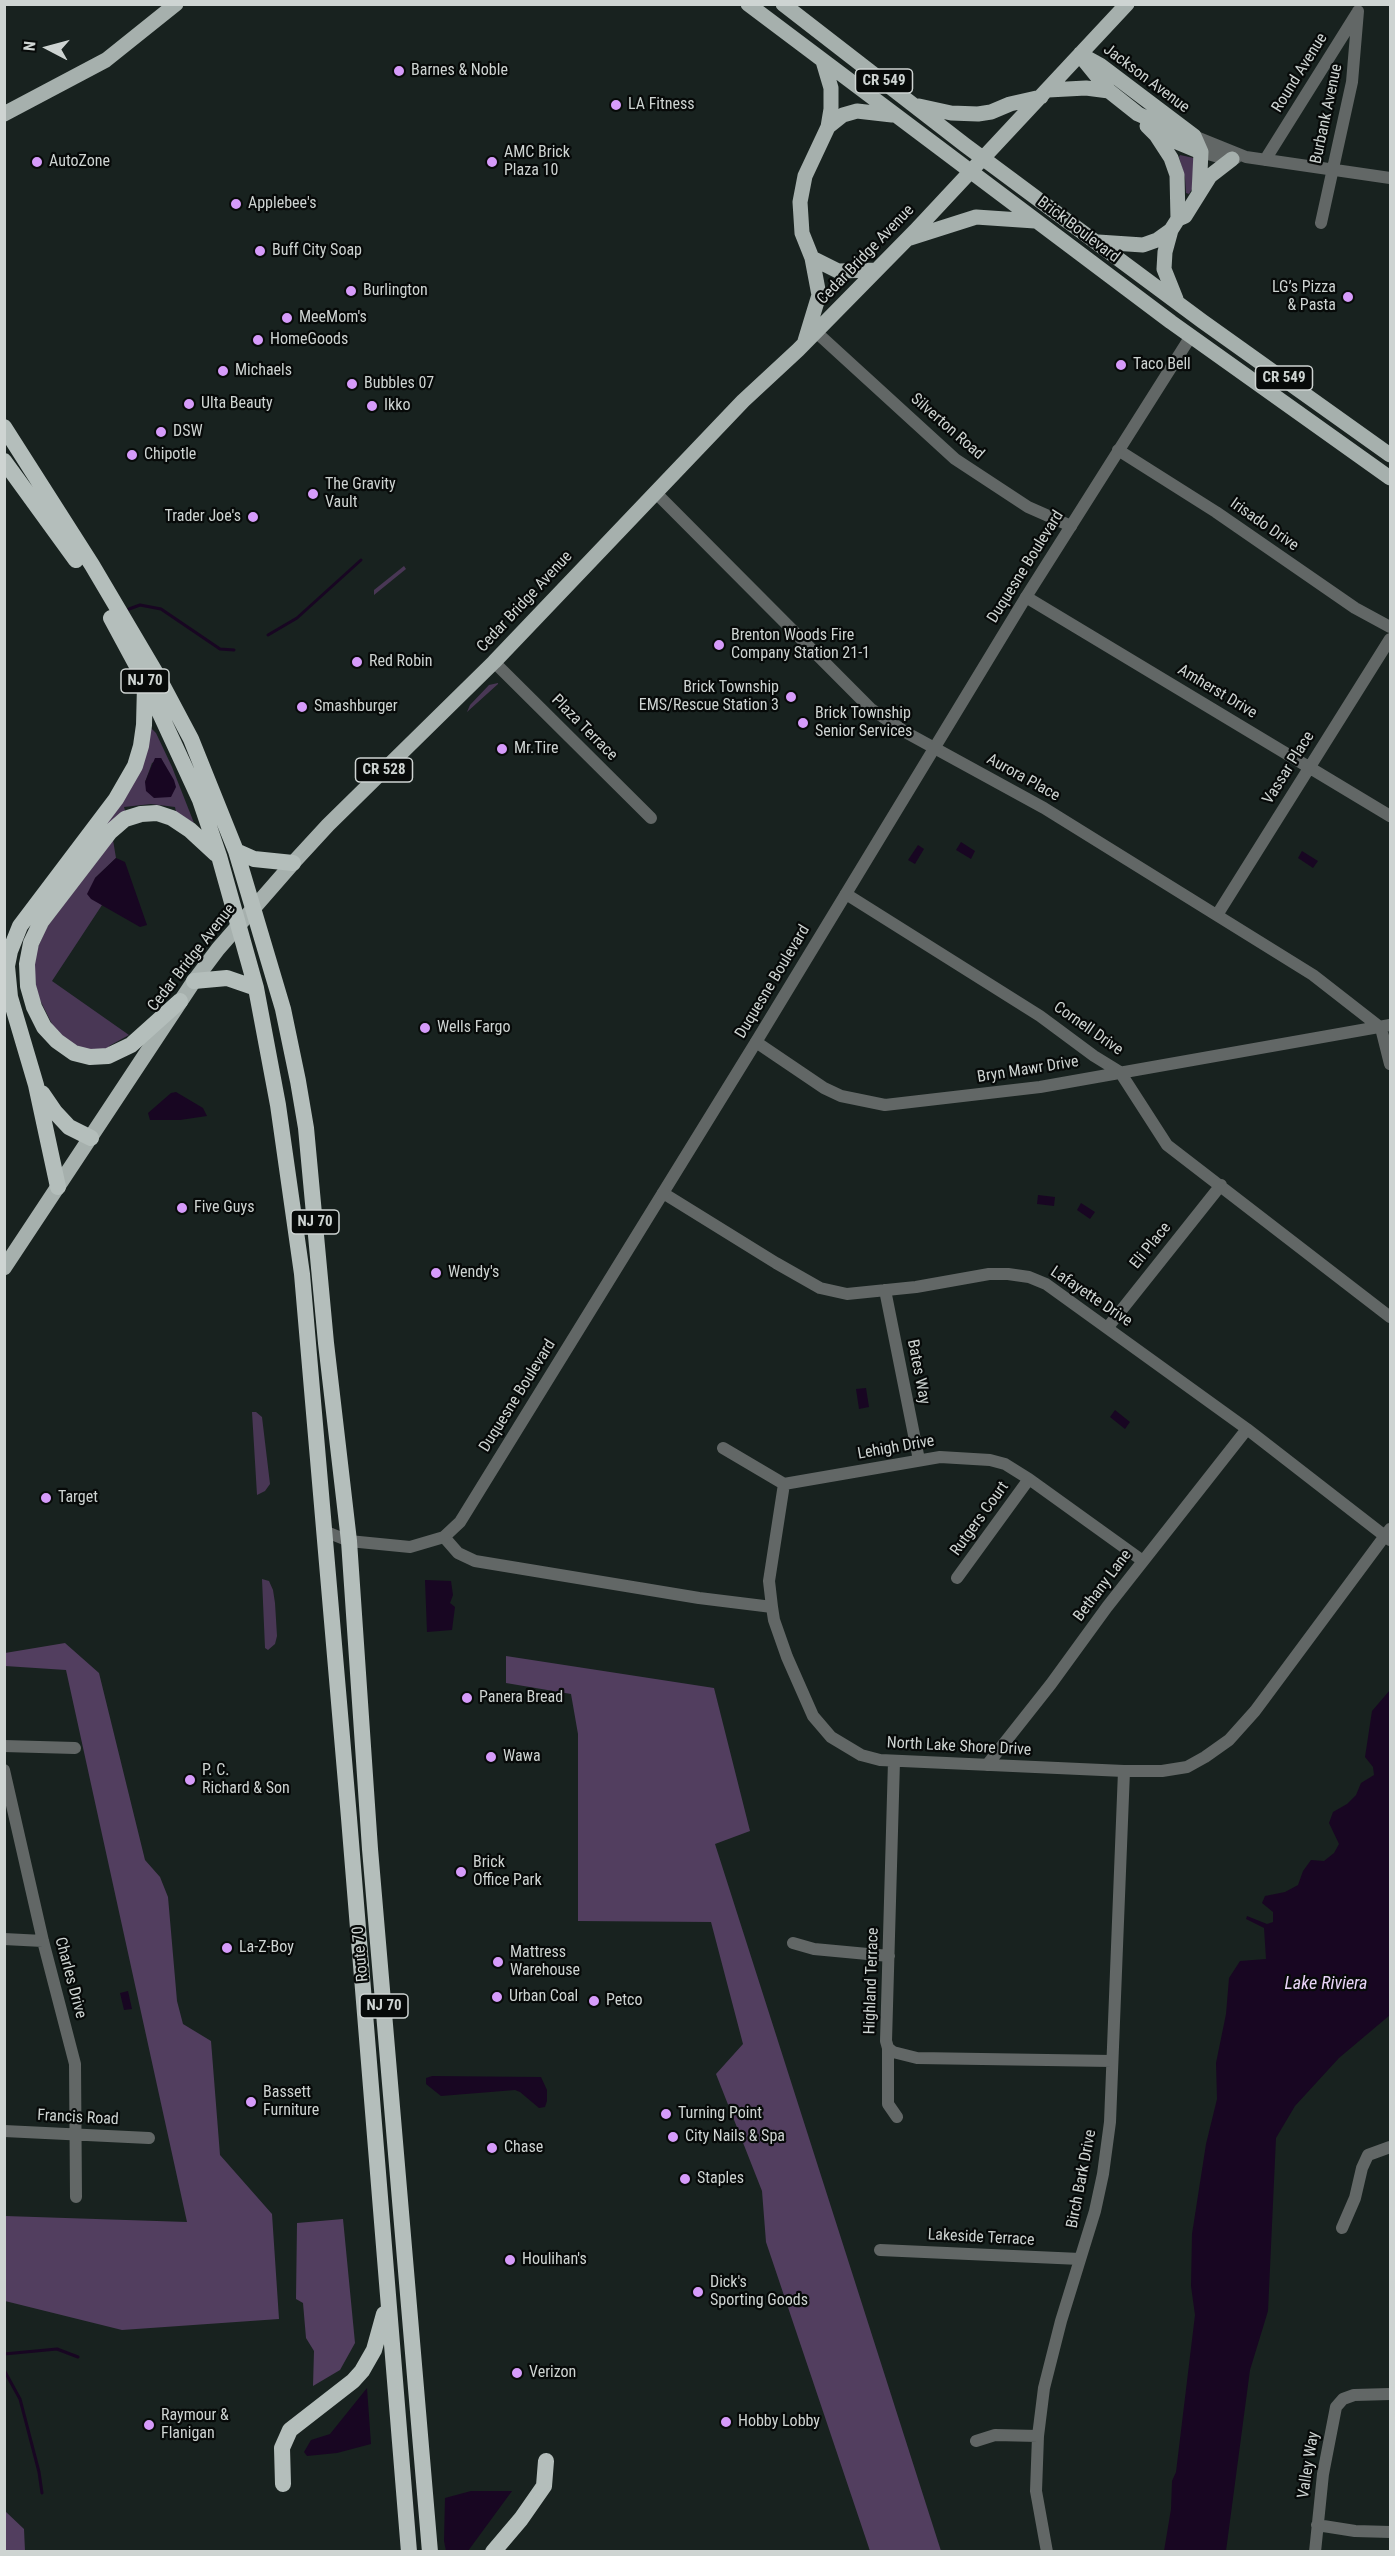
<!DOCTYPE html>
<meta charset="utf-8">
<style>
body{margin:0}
#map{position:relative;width:1395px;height:2556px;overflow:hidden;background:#18221f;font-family:"Roboto Condensed",sans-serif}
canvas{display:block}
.frame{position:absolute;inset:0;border:6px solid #ced4d2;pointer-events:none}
.north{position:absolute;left:18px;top:18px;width:60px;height:60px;-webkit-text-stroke:4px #070a09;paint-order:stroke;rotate:276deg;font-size:16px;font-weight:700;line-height:24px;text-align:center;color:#ced4d2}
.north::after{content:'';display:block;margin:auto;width:21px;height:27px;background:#ced4d2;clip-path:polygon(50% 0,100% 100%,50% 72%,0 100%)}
</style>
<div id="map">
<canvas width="1395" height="2556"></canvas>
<div class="frame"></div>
<div class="north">N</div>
</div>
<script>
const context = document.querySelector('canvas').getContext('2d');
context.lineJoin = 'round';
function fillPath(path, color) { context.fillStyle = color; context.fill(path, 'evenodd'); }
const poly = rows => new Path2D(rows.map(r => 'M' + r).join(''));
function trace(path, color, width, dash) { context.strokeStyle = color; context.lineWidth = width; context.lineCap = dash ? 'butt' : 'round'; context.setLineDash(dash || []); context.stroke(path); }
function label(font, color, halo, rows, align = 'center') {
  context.font = font + ' "Roboto Condensed",sans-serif'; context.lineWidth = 4.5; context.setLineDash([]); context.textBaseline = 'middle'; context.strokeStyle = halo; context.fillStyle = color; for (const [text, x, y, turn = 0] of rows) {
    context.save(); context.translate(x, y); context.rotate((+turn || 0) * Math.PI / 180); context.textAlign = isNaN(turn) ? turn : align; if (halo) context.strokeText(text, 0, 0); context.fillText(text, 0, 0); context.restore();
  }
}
const green = poly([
 [1180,155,1194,158,1192,189,1189,194,1186,193,1185,178,1179,157],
 [404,566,406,569,374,595,374,590],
 [498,683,498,684,467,712,470,705,489,685],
 [151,728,156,733,172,767,194,823,176,812,175,807,151,804,124,807,126,814,56,894],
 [161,758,165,767,145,782,152,763],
 [113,840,116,858,95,878,102,905,52,981,129,1035,109,1046,110,1049,90,1051,68,1042,53,1026,37,994,34,968,37,949,47,927],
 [252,1412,256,1412,262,1417,270,1484,265,1491,257,1495],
 [262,1579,269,1581,273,1590,275,1603,277,1636,275,1644,268,1650,265,1648]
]);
const forest = poly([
 [65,1643,99,1673,145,1860,160,1877,168,1897,177,2001,183,2024,211,2041,220,2155,272,2214,279,2319,122,2330,5,2301,5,2216,187,2222,66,1670,5,1666,5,1653],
 [506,1656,714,1688,750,1831,715,1844,941,2551,870,2551,766,2242,762,2191,716,2074,743,2044,711,1922,578,1921,578,1734,571,1694,506,1683],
 [343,2219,355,2343,340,2370,313,2386,314,2351,306,2338,303,2303,296,2299,297,2223],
 [5,2511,24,2529,25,2551,5,2551]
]);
const water = poly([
 [155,758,161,758,174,780,176,787,171,797,154,798,146,791,145,782],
 [961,842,975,851,971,859,956,850],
 [918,845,924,849,915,864,908,860],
 [1302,851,1318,861,1313,868,1298,858],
 [116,858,125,862,147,925,140,927,91,899,87,894,95,878],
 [176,1092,203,1108,207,1116,180,1120,150,1120,148,1113,171,1093],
 [1038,1195,1055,1197,1054,1206,1037,1204],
 [1081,1203,1095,1212,1090,1219,1077,1210],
 [866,1388,869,1407,859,1409,856,1389],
 [1115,1410,1130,1422,1125,1429,1110,1417],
 [425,1580,451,1581,453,1595,450,1603,455,1607,452,1630,427,1632],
 [1390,1690,1390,2015,1339,2058,1295,2106,1276,2138,1268,2311,1250,2370,1226,2551,1164,2551,1171,2509,1172,2481,1176,2472,1195,2315,1191,2286,1192,2234,1206,2144,1217,2099,1216,2063,1226,2014,1229,1978,1240,1961,1266,1959,1264,1928,1246,1919,1247,1916,1267,1924,1273,1922,1273,1912,1262,1903,1265,1896,1285,1892,1298,1885,1303,1871,1311,1860,1324,1861,1334,1853,1339,1844,1329,1823,1333,1812,1347,1804,1356,1795,1361,1783,1374,1775,1373,1767,1365,1757,1372,1711],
 [128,1991,132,2009,124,2010,120,1993],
 [432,2076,541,2077,547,2090,547,2101,545,2107,539,2108,520,2092,515,2090,441,2096,426,2084,426,2078],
 [367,2388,371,2444,337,2453,307,2456,304,2452,311,2440,330,2434],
 [471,2491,512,2491,468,2551,446,2551,444,2541,445,2498]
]);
const stream = poly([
 [129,609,140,605,161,609,220,649,234,650],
 [268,635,297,618,361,560],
 [4,2354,57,2349,78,2357],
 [4,2370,20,2399,39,2472,42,2493]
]);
const minor = poly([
 [1194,136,1246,157,1390,178],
 [1201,152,1222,158,1236,158],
 [1265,160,1357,13],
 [1321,223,1352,82,1358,11],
 [816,332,955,459,1028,507,1071,526],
 [1118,450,1216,512,1355,608,1390,627],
 [655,492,871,709,907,733,1044,808,1313,975,1381,1028,1390,1064],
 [1026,597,1390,816],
 [494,662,651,818],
 [846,894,1040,1016,1094,1056,1120,1072,1167,1145,1390,1317],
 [1217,915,1390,639],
 [756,1042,824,1088,841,1096,885,1105,1040,1087,1390,1025],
 [663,1193,776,1263,820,1288,847,1294,916,1287,989,1274,1008,1274,1029,1277,1046,1284,1247,1429,1390,1540],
 [885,1290,919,1460],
 [1108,1327,1221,1185],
 [723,1448,784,1484],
 [784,1484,940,1457,990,1460,1005,1464,1029,1479,1143,1561],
 [444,1537,458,1553,475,1561,699,1598,772,1607,774,1620,787,1657,813,1716,831,1737,861,1755,880,1760,1124,1771,1162,1771,1187,1767,1205,1757,1229,1740,1255,1711,1390,1529],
 [957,1578,1029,1479],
 [772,1607,769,1581,784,1484],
 [4,1746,75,1748],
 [894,1761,886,2041,888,2048,893,2052,917,2058,1112,2061],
 [987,1765,1051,1684,1107,1607,1247,1429],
 [4,1770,43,1941,75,2064,76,2197],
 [4,1939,43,1941],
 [793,1943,814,1949,889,1956],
 [888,2048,888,2104,897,2117],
 [4,2131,149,2138],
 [1342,2228,1355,2198,1362,2168,1368,2155,1390,2147],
 [880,2250,1080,2259],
 [976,2441,995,2435,1038,2436],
 [1317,2525,1355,2531,1390,2532],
 [1047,2552,1036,2491,1038,2436,1044,2388,1061,2321,1095,2211,1103,2174,1110,2122,1124,1771],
 [1315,2552,1323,2474,1336,2407,1343,2399,1354,2395,1390,2394]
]);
const tertiary = poly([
 [324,1531,349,1541,410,1547,444,1537,460,1522,756,1042,1026,597,1191,336]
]);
const primary = poly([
 [748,4,1171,322,1390,478],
 [783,4,965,145,1202,321,1390,455],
 [1080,54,1100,65,1194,136,1201,152,1199,193],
 [1083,59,1109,91,1138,114,1149,119,1177,142,1201,152],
 [1048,90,1086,88,1109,91],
 [919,106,951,113,978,114,991,112,1010,104,1041,97],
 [4,114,106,60,176,4],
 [1147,126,1156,135,1171,158,1177,175,1178,219],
 [828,127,843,115,857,111,892,115],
 [910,238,976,217,1035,221],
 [1098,242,1143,245,1157,240,1171,230],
 [812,258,838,271,876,270],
 [1176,299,1164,269,1165,252,1171,230,1178,219,1185,216,1210,176,1232,159],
 [805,341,819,295,812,258,802,233,800,202,805,176,828,127,831,109,831,88,823,61],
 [4,1268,194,981,218,949,293,863,328,825,494,662,743,401,798,350,915,231,1127,4]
]);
const trunk = poly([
 [4,427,92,565,157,675,191,739,236,851,283,1009,298,1081,306,1128,326,1343,349,1541,370,1849,430,2552],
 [4,461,76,560],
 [111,618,145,681,200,800,219,856,256,988,278,1105,302,1274,349,1818,409,2552],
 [236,851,254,859,293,863],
 [194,981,227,978,256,988],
 [180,1001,131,1045,108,1056,90,1057,74,1053,57,1041,44,1027,34,1007,28,986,27,964,31,943,41,922,110,832,125,819,141,814,157,813,172,818,190,830,216,854],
 [42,1093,55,1112,69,1127,91,1138],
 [58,1187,36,1085,10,997,7,966,10,951,20,926,116,799,135,766,141,746,144,725,145,685],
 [283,2484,282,2448,290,2430,353,2381,362,2371,374,2350,384,2314],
 [493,2552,521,2519,544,2486,546,2461]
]);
const markers = [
 [399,71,6,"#d69bfa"],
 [616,105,6,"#d69bfa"],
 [37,162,6,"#d69bfa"],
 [492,162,6,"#d69bfa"],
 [236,204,6,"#d69bfa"],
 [260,251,6,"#d69bfa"],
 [351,291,6,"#d69bfa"],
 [1348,297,6,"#d69bfa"],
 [287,318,6,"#d69bfa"],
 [258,340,6,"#d69bfa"],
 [1121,365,6,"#d69bfa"],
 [223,371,6,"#d69bfa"],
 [352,384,6,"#d69bfa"],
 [189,404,6,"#d69bfa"],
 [372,406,6,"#d69bfa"],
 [161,432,6,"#d69bfa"],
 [132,455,6,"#d69bfa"],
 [313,494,6,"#d69bfa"],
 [253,517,6,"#d69bfa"],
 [719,645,6,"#d69bfa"],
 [357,662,6,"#d69bfa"],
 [791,697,6,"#d69bfa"],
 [302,707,6,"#d69bfa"],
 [803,723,6,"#d69bfa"],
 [502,749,6,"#d69bfa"],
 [425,1028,6,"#d69bfa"],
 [182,1208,6,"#d69bfa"],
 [436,1273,6,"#d69bfa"],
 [46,1498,6,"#d69bfa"],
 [467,1698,6,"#d69bfa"],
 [491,1757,6,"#d69bfa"],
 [190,1780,6,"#d69bfa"],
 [461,1872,6,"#d69bfa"],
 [227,1948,6,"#d69bfa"],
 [498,1962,6,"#d69bfa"],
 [497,1997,6,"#d69bfa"],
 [594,2001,6,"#d69bfa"],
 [251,2102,6,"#d69bfa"],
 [666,2114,6,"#d69bfa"],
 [673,2137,6,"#d69bfa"],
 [492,2148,6,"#d69bfa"],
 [685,2179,6,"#d69bfa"],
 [510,2260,6,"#d69bfa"],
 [698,2292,6,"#d69bfa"],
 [517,2373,6,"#d69bfa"],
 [726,2422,6,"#d69bfa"],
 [149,2425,6,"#d69bfa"]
];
const shields = [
 [884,81,57],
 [1284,378,57],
 [145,681,48],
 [384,770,57],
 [315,1222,48],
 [384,2006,48]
];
const shieldNames = [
 ["CR 549",884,81],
 ["CR 549",1284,378],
 ["NJ 70",145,681],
 ["CR 528",384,770],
 ["NJ 70",315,1222],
 ["NJ 70",384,2006]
];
const poiNames = [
 ["Barnes & Noble",411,71],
 ["LA Fitness",628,105],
 ["AMC Brick",504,153],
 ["Plaza 10",504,171],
 ["AutoZone",49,162],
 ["Applebee's",248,204],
 ["Buff City Soap",272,251],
 ["LG’s Pizza",1336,288,"right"],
 ["& Pasta",1336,306,"right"],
 ["Burlington",363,291],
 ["MeeMom's",299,318],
 ["HomeGoods",270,340],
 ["Taco Bell",1133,365],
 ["Michaels",235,371],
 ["Bubbles 07",364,384],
 ["Ulta Beauty",201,404],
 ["Ikko",384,406],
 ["DSW",173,432],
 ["Chipotle",144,455],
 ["The Gravity",325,485],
 ["Vault",325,503],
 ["Trader Joe's",241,517,"right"],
 ["Brenton Woods Fire",731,636],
 ["Company Station 21-1",731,654],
 ["Red Robin",369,662],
 ["Brick Township",779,688,"right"],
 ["EMS/Rescue Station 3",779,706,"right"],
 ["Smashburger",314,707],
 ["Brick Township",815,714],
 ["Senior Services",815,732],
 ["Mr.Tire",514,749],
 ["Wells Fargo",437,1028],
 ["Five Guys",194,1208],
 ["Wendy's",448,1273],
 ["Target",58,1498],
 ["Panera Bread",479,1698],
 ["Wawa",503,1757],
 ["P. C.",202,1771],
 ["Richard & Son",202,1789],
 ["Brick",473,1863],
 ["Office Park",473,1881],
 ["La-Z-Boy",239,1948],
 ["Mattress",510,1953],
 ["Warehouse",510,1971],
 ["Urban Coal",509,1997],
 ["Petco",606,2001],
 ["Bassett",263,2093],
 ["Furniture",263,2111],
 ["Turning Point",678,2114],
 ["City Nails & Spa",685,2137],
 ["Chase",504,2148],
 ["Staples",697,2179],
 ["Houlihan's",522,2260],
 ["Dick's",710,2283],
 ["Sporting Goods",710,2301],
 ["Verizon",529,2373],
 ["Raymour &",161,2416],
 ["Flanigan",161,2434],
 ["Hobby Lobby",738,2422]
];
const streetNames = [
 ["Round Avenue",1300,73,-58],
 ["Jackson Avenue",1146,79,37],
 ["Burbank Avenue",1327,114,-78],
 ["Brick Boulevard",1078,230,37],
 ["Cedar Bridge Avenue",866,255,-46],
 ["Silverton Road",947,427,41],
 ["Irisado Drive",1264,525,35],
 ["Duquesne Boulevard",1026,567,-58],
 ["Cedar Bridge Avenue",525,602,-47],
 ["Amherst Drive",1217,692,31],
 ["Plaza Terrace",584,728,45],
 ["Vassar Place",1289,768,-58],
 ["Aurora Place",1023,778,29],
 ["Cedar Bridge Avenue",192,958,-52],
 ["Duquesne Boulevard",773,982,-59],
 ["Cornell Drive",1088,1029,35],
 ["Bryn Mawr Drive",1028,1070,-9],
 ["Eli Place",1151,1246,-51],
 ["Lafayette Drive",1091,1297,34],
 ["Bates Way",918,1372,79],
 ["Duquesne Boulevard",518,1396,-58],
 ["Lehigh Drive",896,1448,-10],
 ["Rutgers Court",980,1519,-54],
 ["Bethany Lane",1103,1586,-53],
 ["North Lake Shore Drive",959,1747,3],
 ["Route 70",361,1954,-95],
 ["Charles Drive",70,1978,75],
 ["Highland Terrace",872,1981,-88],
 ["Francis Road",78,2118,3],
 ["Birch Bark Drive",1082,2179,-79],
 ["Lakeside Terrace",981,2238,3],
 ["Valley Way",1309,2465,-81]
];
const waterNames = [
 ["Lake Riviera",1326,1984]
];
fillPath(green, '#493755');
fillPath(forest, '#523e5f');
fillPath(water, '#180622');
trace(stream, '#180622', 3);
trace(minor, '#626766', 12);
trace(tertiary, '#626766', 12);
trace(primary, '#a6b0ad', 15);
trace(trunk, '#b4bebb', 16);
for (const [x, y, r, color] of markers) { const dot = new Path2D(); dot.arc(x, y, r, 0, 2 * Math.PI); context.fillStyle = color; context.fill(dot); trace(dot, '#070a09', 2); }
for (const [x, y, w] of shields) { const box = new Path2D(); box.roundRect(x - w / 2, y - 12, w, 24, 4.5); context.fillStyle = '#070a09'; context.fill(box); trace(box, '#ced4d2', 1.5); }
label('bold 15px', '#ced4d2', null, shieldNames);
label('16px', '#ced4d2', '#070a09', poiNames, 'left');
label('16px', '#ced4d2', '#070a09', streetNames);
label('italic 18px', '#e9d4f8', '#070a09', waterNames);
</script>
